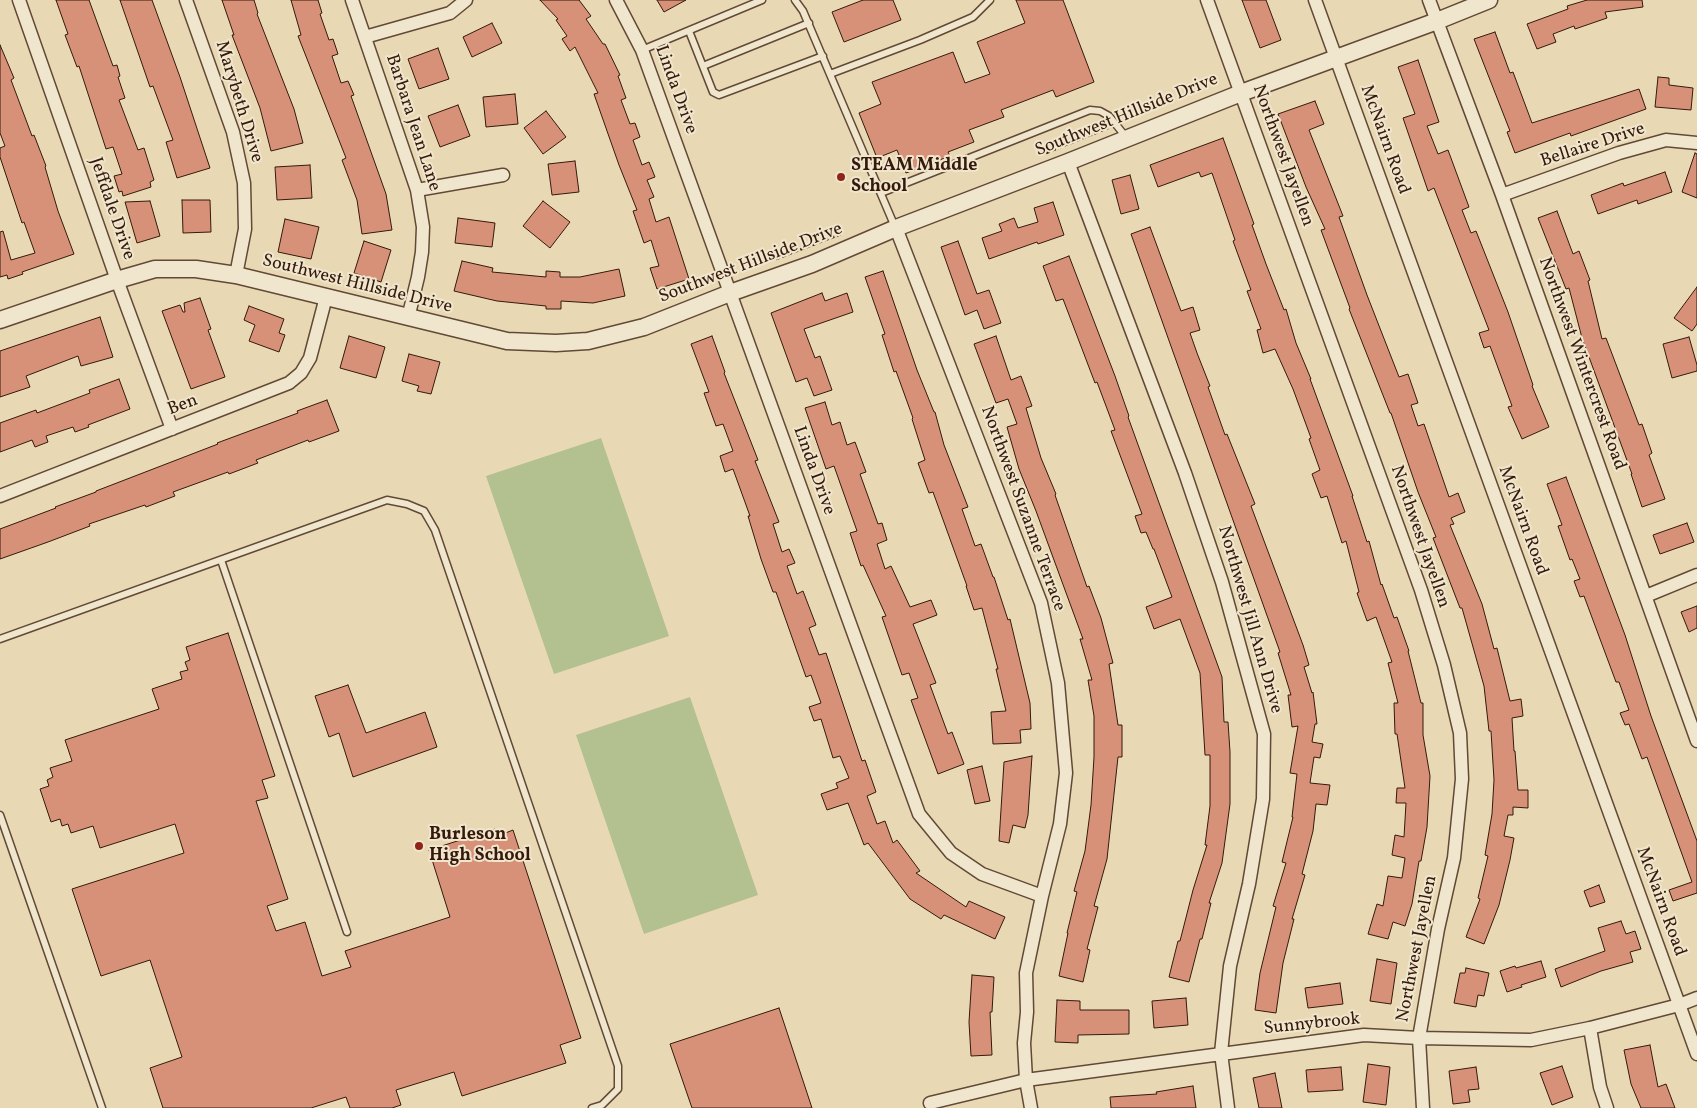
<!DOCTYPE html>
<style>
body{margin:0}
canvas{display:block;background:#e8d9b4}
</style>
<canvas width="1697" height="1108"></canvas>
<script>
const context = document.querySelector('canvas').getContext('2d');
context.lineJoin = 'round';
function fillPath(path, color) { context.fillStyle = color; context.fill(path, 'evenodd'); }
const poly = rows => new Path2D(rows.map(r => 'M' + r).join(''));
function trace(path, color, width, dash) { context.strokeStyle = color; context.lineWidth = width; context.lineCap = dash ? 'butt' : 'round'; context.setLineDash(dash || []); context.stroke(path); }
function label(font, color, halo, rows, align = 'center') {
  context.font = font + ' Vollkorn,serif'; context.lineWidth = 4; context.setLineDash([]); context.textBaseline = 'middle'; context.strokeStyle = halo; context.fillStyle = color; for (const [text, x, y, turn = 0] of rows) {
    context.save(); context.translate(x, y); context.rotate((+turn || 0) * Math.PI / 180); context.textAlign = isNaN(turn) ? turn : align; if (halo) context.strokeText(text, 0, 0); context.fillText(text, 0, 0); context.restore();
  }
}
const green = poly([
 [601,438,669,636,554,674,486,476],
 [690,697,758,895,644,934,576,735]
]);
const building = poly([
 [56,0,89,0,113,66,117,65,120,76,118,77,125,98,119,100,138,150,144,148,154,180,150,182,151,187,123,196,122,191,119,192,114,176,122,174,113,147,106,149,79,66,77,67,65,35,68,34,56,0],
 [120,0,152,0,180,77,210,168,177,178,166,142,173,140,153,86,150,87,120,0],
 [222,0,254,0,258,13,257,14,294,109,303,143,271,151,260,108,232,35,234,35,222,0],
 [291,0,318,0,322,13,320,14,329,40,333,39,338,54,332,56,341,83,348,81,354,95,351,96,386,194,392,230,362,234,357,200,342,160,346,158,298,36,301,35,291,0],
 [540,0,579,0,591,16,586,19,603,44,605,44,620,75,618,76,626,98,621,100,630,124,635,123,640,137,633,140,642,165,649,162,655,177,647,180,654,197,649,199,656,222,669,217,689,279,657,289,650,268,659,266,651,240,644,243,633,211,637,210,619,165,594,94,598,93,575,47,570,51,562,39,567,36,556,20,558,19,540,0],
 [657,0,686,0,664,12,657,0],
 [863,0,893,0,901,20,844,42,832,12,863,0],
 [1016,0,1063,0,1094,82,1056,97,1053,90,1001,110,1004,117,969,130,974,142,948,152,950,156,906,173,897,150,877,158,859,113,881,104,872,82,953,52,965,83,990,74,977,42,1025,23,1016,0],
 [1242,0,1266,0,1281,40,1260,48,1242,0],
 [1587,0,1642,0,1643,7,1605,12,1607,18,1575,29,1574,26,1553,34,1556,42,1537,49,1527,24,1568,9,1567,6,1587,0],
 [492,23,502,43,472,57,463,37,492,23],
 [1495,32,1510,73,1513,72,1532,123,1639,89,1646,109,1571,136,1570,133,1515,153,1507,132,1510,131,1474,39,1495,32],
 [0,45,14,78,11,80,32,136,34,135,46,166,45,167,58,211,74,254,22,272,23,274,8,279,7,275,0,277,0,232,3,231,11,260,35,253,24,222,22,223,0,157,0,148,5,146,0,133,0,45],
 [438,48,449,79,419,89,408,59,438,48],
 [1418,60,1439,122,1427,126,1438,154,1448,150,1469,207,1462,210,1471,233,1476,231,1508,312,1533,385,1532,386,1549,427,1522,439,1508,407,1512,406,1490,346,1484,348,1479,333,1489,330,1434,188,1428,191,1403,118,1415,114,1398,67,1418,60],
 [1658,77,1669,78,1669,85,1693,88,1691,110,1655,107,1658,77],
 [515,94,518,124,486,127,483,97,515,94],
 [1315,101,1324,124,1309,130,1343,216,1339,217,1367,295,1399,377,1408,374,1418,403,1411,405,1418,426,1424,424,1449,497,1458,493,1465,512,1451,518,1454,524,1450,525,1482,604,1494,649,1497,648,1510,701,1521,699,1523,716,1512,718,1514,751,1515,751,1518,790,1528,790,1528,808,1513,807,1513,815,1508,815,1504,836,1514,838,1510,860,1499,905,1484,944,1466,937,1480,899,1478,898,1488,856,1485,855,1492,814,1494,780,1491,731,1489,731,1484,686,1462,608,1460,608,1433,538,1436,537,1418,492,1391,413,1390,413,1349,309,1350,308,1321,230,1325,229,1306,187,1278,114,1315,101],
 [458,105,470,136,440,147,428,116,458,105],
 [546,111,566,137,543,154,524,128,546,111],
 [1223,138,1254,224,1252,225,1266,264,1284,310,1286,309,1296,343,1311,379,1310,379,1353,496,1352,496,1367,542,1369,541,1381,585,1382,584,1394,618,1397,617,1409,651,1408,651,1421,703,1423,703,1423,735,1430,776,1427,827,1421,861,1419,861,1412,904,1405,926,1393,922,1388,939,1368,934,1377,904,1383,906,1388,876,1402,878,1405,858,1392,855,1395,835,1404,837,1406,803,1396,803,1397,788,1405,788,1397,734,1395,734,1394,703,1398,703,1388,663,1392,662,1376,617,1367,621,1357,593,1359,592,1346,541,1342,543,1327,496,1321,498,1312,474,1320,470,1309,439,1311,438,1293,389,1275,349,1263,353,1257,330,1261,329,1247,291,1251,290,1233,241,1235,240,1212,173,1201,177,1199,172,1158,187,1150,165,1223,138],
 [1695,153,1697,154,1697,198,1682,192,1695,153],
 [575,161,579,192,552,195,548,164,575,161],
 [310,165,312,198,277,200,275,167,310,165],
 [1665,172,1672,192,1638,204,1637,200,1598,214,1591,195,1623,183,1624,186,1665,172],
 [1130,175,1139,209,1121,214,1112,180,1130,175],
 [182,200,210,200,211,232,183,233,182,200],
 [150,201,160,236,137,243,125,202,150,201],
 [543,201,570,222,550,248,523,226,543,201],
 [1053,202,1064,235,1038,244,1037,242,989,259,982,238,1002,231,999,224,1014,218,1018,228,1038,222,1034,208,1053,202],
 [1557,211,1573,254,1579,251,1590,280,1588,281,1602,339,1606,338,1639,425,1642,424,1652,453,1649,455,1665,499,1642,507,1631,474,1632,474,1582,338,1569,288,1566,289,1538,218,1557,211],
 [458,218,495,223,492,247,455,243,458,218],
 [285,219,319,227,311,259,278,252,285,219],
 [1150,227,1181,311,1193,307,1200,330,1190,333,1197,353,1210,386,1208,387,1225,435,1227,434,1255,504,1251,506,1303,645,1309,665,1304,667,1312,693,1313,692,1317,724,1315,724,1312,742,1323,744,1320,758,1314,757,1310,783,1330,785,1327,805,1316,804,1313,831,1302,874,1305,875,1292,919,1294,919,1283,963,1276,1013,1255,1010,1260,973,1276,907,1273,906,1286,863,1282,862,1293,817,1292,817,1297,774,1290,773,1298,726,1292,727,1288,695,1291,695,1278,653,1280,652,1131,234,1150,227],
 [364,241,391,250,381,282,354,273,364,241],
 [958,241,977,294,989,290,1001,323,984,329,977,310,965,315,941,247,958,241],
 [1069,256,1115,376,1129,416,1128,417,1222,677,1224,722,1228,722,1230,752,1230,804,1222,863,1209,903,1211,903,1202,939,1200,939,1189,982,1169,977,1178,941,1180,941,1193,890,1207,845,1205,845,1210,806,1210,755,1205,755,1200,673,1180,619,1154,629,1146,607,1172,597,1154,549,1153,549,1146,532,1141,533,1135,516,1142,514,1111,431,1115,430,1097,382,1095,383,1063,299,1056,301,1043,266,1069,256],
 [462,261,493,268,492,272,546,277,546,271,560,272,560,277,580,277,619,269,625,296,593,303,561,301,561,309,546,309,546,306,497,301,454,291,462,261],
 [883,271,917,370,934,412,935,412,944,445,968,507,962,509,975,546,981,544,993,577,994,577,1008,620,1010,619,1030,703,1031,729,1020,730,1021,743,993,744,991,712,1006,711,996,669,998,669,982,608,974,610,966,586,967,586,933,492,929,493,918,463,925,460,912,419,913,418,896,371,894,372,882,335,885,334,865,277,883,271],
 [1697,287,1697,324,1692,331,1674,318,1697,287],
 [822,293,825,301,847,293,853,312,804,329,815,358,820,356,832,390,814,396,807,378,796,382,771,313,822,293],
 [200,298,211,329,208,330,225,377,191,389,162,311,180,305,183,312,185,312,184,303,200,298],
 [249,306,284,319,279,333,285,335,279,352,249,341,255,325,244,320,249,306],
 [100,317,113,357,81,366,78,356,26,376,30,387,0,397,0,351,100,317],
 [349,336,385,347,376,378,340,368,349,336],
 [712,336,725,372,724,373,758,460,755,461,779,522,773,524,782,552,789,549,795,563,787,566,797,594,803,591,816,625,809,628,819,655,826,653,862,761,865,760,876,792,867,796,877,824,885,821,893,843,897,840,920,871,916,873,966,907,969,901,1005,917,995,939,944,915,941,919,910,899,868,843,864,845,848,803,827,810,821,794,838,788,836,783,849,778,840,756,833,758,821,719,814,721,809,707,821,703,811,675,806,677,776,592,773,592,761,559,748,516,750,516,733,469,725,472,720,456,733,451,723,424,716,426,704,393,709,392,691,344,712,336],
 [996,336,1011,380,1021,376,1032,406,1026,408,1041,458,1056,494,1055,495,1087,587,1089,586,1101,618,1113,663,1109,664,1118,725,1122,725,1122,757,1118,757,1107,859,1094,906,1098,907,1087,949,1090,950,1083,982,1059,976,1068,933,1067,933,1077,892,1074,891,1085,851,1091,805,1094,757,1094,716,1088,680,1092,680,1080,639,1083,639,1036,511,1019,469,1007,427,1017,424,1008,399,996,403,974,344,996,336],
 [1689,337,1697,365,1697,371,1672,378,1663,344,1689,337],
 [409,354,440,362,431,394,417,391,419,386,402,381,409,354],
 [119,379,130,409,88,425,89,427,75,432,73,427,46,436,48,442,35,447,32,440,0,452,0,423,36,410,37,413,90,393,89,390,119,379],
 [327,400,339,431,309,442,308,440,256,460,258,463,229,474,228,472,173,492,175,496,146,507,145,505,89,524,90,526,48,542,0,559,0,529,56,508,55,507,96,492,96,491,218,444,217,443,298,413,297,411,327,400],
 [825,402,832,425,840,422,847,445,855,442,866,472,860,474,878,524,882,523,887,540,877,544,885,569,891,566,910,607,931,600,937,615,913,624,936,683,930,685,948,734,952,732,964,764,938,774,911,700,918,698,909,673,902,675,882,617,886,616,863,565,861,566,850,533,857,531,834,466,826,469,805,408,825,402],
 [1566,477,1625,635,1651,716,1697,841,1697,893,1673,901,1669,890,1692,882,1647,757,1642,759,1629,724,1625,725,1620,713,1629,710,1619,682,1616,682,1584,596,1580,597,1574,581,1580,579,1572,559,1570,560,1558,526,1562,525,1547,484,1566,477],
 [1687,523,1694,542,1660,554,1653,535,1687,523],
 [1697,606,1697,628,1689,632,1681,612,1697,606],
 [228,633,275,776,262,780,268,798,256,801,288,899,267,906,276,931,305,922,322,976,351,967,345,951,450,917,429,850,495,829,498,836,513,830,581,1038,560,1045,566,1063,462,1096,454,1072,396,1090,401,1105,392,1108,350,1108,346,1097,311,1108,163,1108,150,1068,182,1057,150,960,101,976,72,889,184,853,175,824,100,848,93,826,71,833,68,824,62,826,60,819,51,822,40,789,49,786,47,780,53,777,50,768,72,761,65,740,159,709,152,689,182,679,180,672,188,670,185,662,190,660,186,647,228,633],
 [348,685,366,733,425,712,437,747,353,777,339,733,329,737,315,696,348,685],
 [1032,756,1028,815,1025,828,1013,825,1009,843,999,841,1004,762,1032,756],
 [982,766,990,801,975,804,967,770,982,766],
 [1599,885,1605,902,1590,907,1584,891,1599,885],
 [1621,921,1626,934,1635,931,1641,949,1630,952,1633,962,1601,971,1561,987,1555,969,1605,951,1598,928,1621,921],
 [1377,959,1397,963,1391,1004,1370,1001,1377,959],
 [1541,961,1546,977,1521,985,1522,987,1507,992,1500,971,1515,966,1516,968,1541,961],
 [1466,968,1489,973,1484,996,1478,995,1476,1007,1454,1003,1460,973,1465,973,1466,968],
 [972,975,994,977,992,1012,990,1012,992,1055,971,1056,969,1022,972,975],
 [1340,983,1343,1004,1308,1008,1305,988,1340,983],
 [1186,998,1188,1025,1154,1028,1152,1001,1186,998],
 [1057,1000,1080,1001,1080,1010,1129,1010,1129,1034,1078,1035,1078,1043,1055,1042,1057,1000],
 [779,1008,812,1108,692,1108,670,1044,779,1008],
 [1650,1045,1658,1087,1666,1084,1675,1108,1641,1108,1631,1084,1624,1050,1650,1045],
 [1368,1064,1390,1067,1386,1105,1363,1102,1368,1064],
 [1562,1066,1573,1097,1552,1105,1540,1073,1562,1066],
 [1341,1067,1343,1090,1308,1092,1306,1070,1341,1067],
 [1476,1067,1479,1089,1468,1090,1470,1102,1453,1104,1449,1071,1476,1067],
 [1275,1073,1282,1108,1259,1108,1253,1078,1275,1073],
 [1193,1086,1196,1108,1111,1108,1110,1097,1157,1094,1156,1092,1193,1086]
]);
const path = poly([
 [1046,153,1108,128],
 [776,259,841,234]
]);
const service = poly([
 [795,0,803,11,895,227],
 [689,31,713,92,719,95,823,56],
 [642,50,762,0],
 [703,66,809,23],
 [830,74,920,40,973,17,990,0],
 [881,193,1090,110,1100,111,1109,116,1126,137],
 [221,560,347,932],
 [0,639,387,500,407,504,424,511,435,530,618,1066,618,1089,602,1105,592,1108],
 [0,815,102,1108]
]);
const minor = poly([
 [19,0,117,280,172,429],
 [186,0,233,132,244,183,245,229,236,275],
 [352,0,417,190,423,227,422,252,418,277,408,318],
 [616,0,642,50,919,814,951,853,982,874,1042,896],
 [1207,0,1421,590,1444,665,1460,733,1462,779,1454,858,1438,929,1419,1038,1423,1108],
 [1315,0,1697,1054],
 [1429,0,1502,195,1697,741],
 [365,37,450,13,466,0],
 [1068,162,1185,473,1222,582,1264,734,1263,799,1249,884,1230,966,1221,1053,1228,1108],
 [417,190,503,175],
 [1502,195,1619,153,1666,140,1697,143],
 [896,228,1041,603,1058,683,1066,773,1060,824,1042,896,1026,973,1027,1012,1024,1043,1026,1080,1031,1108],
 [0,496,289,383,301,373,310,358,326,297],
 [1646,596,1697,575],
 [1590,1028,1600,1087,1607,1108],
 [930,1103,1026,1080,1364,1035,1419,1038,1531,1040,1590,1028,1679,1005,1697,998]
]);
const tertiary = poly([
 [0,320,117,280,155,269,196,269,236,275,507,341,556,343,588,341,644,327,730,293,812,264,896,228,1068,162,1241,93,1437,21,1489,0]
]);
const markers = [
 [841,177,5,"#8f2418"],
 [419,846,5,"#8f2418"]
];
const streetNames = [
 ["Linda Drive",675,90,70],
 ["Marybeth Drive",238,102,73],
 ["Southwest Hillside Drive",1127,116,-22],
 ["Barbara Jean Lane",412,123,72],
 ["McNairn Road",1384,140,70],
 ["Bellaire Drive",1593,146,-18],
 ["Northwest Jayellen",1282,156,70],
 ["Jeffdale Drive",111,209,71],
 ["Southwest Hillside Drive",751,264,-21],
 ["Southwest Hillside Drive",357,285,14],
 ["Northwest Wintercrest Road",1581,364,70],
 ["Ben",183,406,-21],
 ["Linda Drive",813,471,70],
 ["Northwest Suzanne Terrace",1022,509,70],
 ["McNairn Road",1522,521,70],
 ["Northwest Jayellen",1419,537,71],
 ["Northwest Jill Ann Drive",1249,620,74],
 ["McNairn Road",1660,902,70],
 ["Northwest Jayellen",1418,949,-79],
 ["Sunnybrook",1312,1025,-6]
];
const poiNames = [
 ["STEAM Middle",851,167],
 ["School",851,188],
 ["Burleson",429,836],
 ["High School",429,857]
];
fillPath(green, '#b3c08f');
fillPath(building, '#d79179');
trace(building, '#35190b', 1);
trace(service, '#624935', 9);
trace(minor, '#624935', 15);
trace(tertiary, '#624935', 19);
trace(path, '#35190b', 2.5, [4, 2.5]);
trace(service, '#f0e6ce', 6);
trace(minor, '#f0e6ce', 12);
trace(tertiary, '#f0e6ce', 16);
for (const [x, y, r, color] of markers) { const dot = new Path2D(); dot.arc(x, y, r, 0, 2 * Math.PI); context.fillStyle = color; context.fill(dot); trace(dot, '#f0e6ce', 2); }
label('18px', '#35190b', '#f0e6ce', streetNames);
label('bold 18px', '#35190b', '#f0e6ce', poiNames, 'left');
</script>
